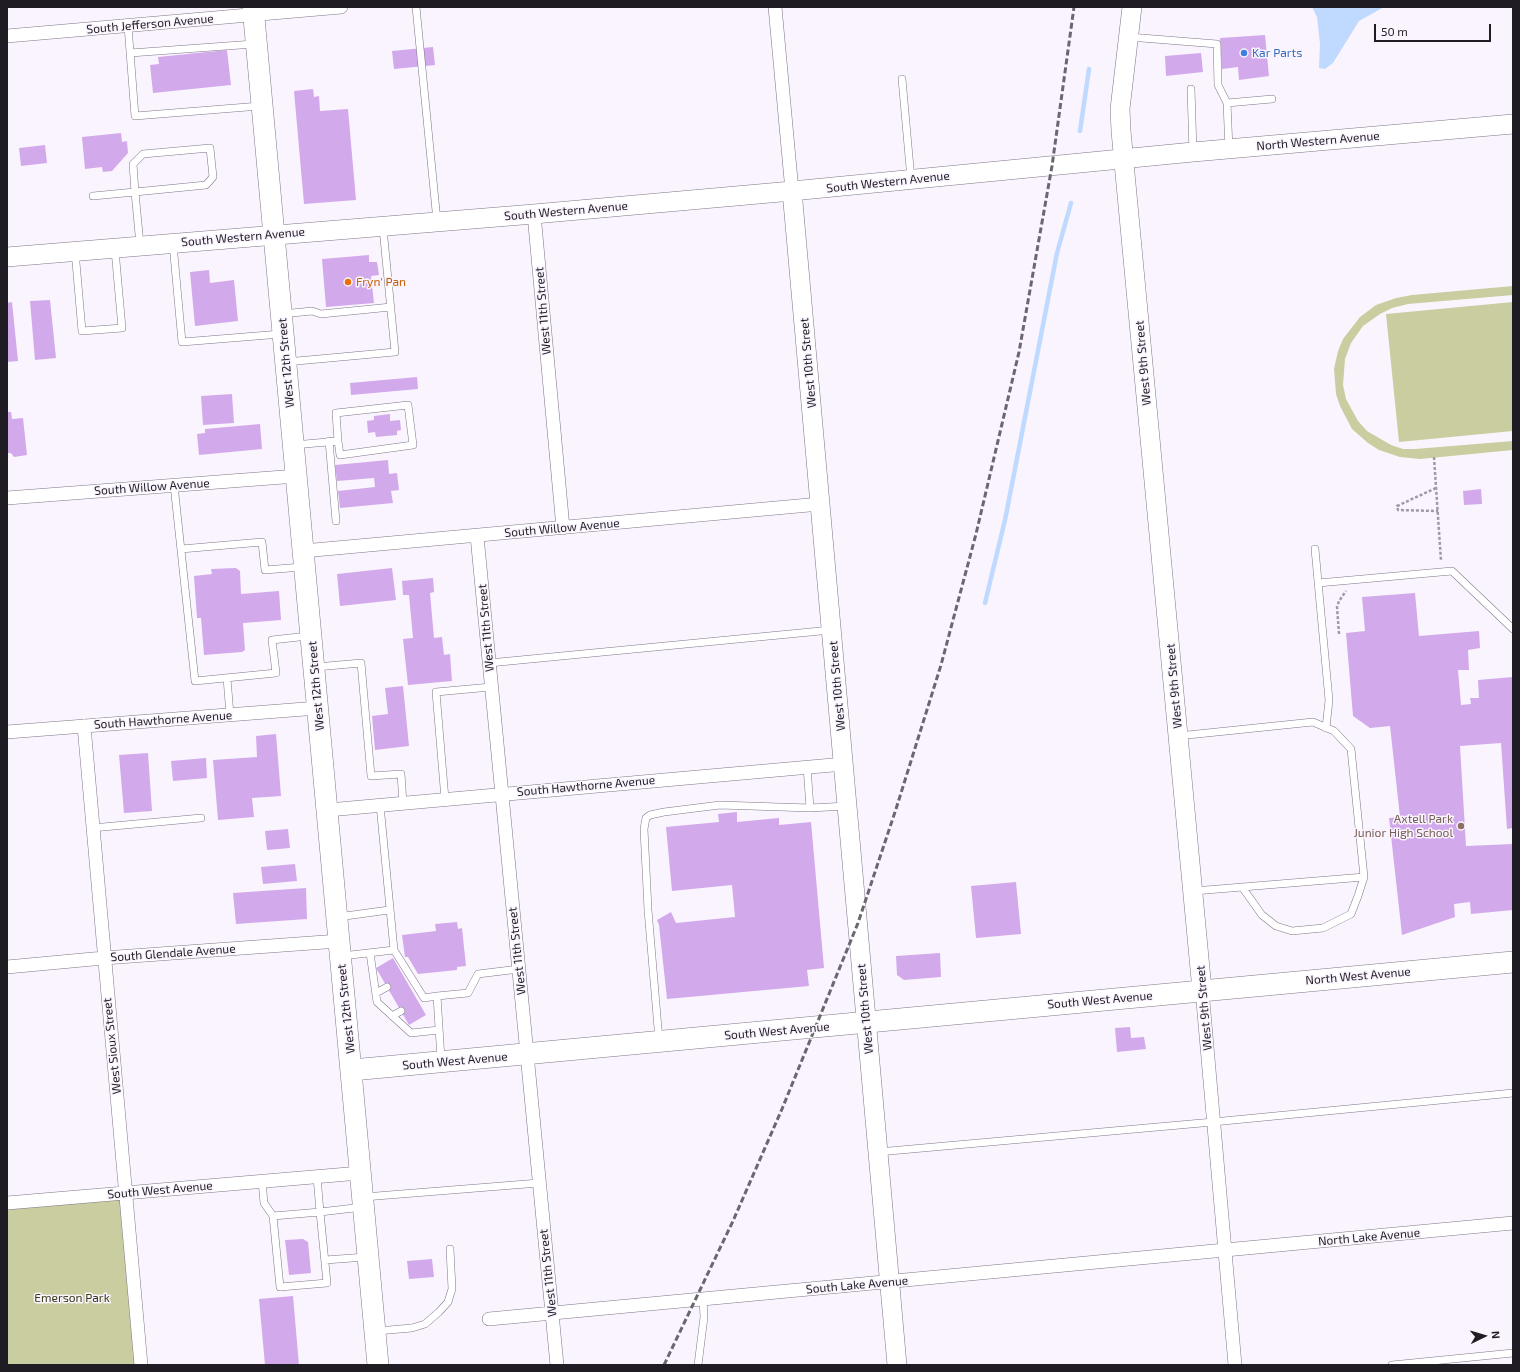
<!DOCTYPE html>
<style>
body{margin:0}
#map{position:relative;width:1520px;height:1372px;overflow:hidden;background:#faf4ff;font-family:"Exo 2",sans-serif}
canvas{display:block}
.frame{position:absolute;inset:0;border:8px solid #201c23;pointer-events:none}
.north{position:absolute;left:1464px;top:1316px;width:40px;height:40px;-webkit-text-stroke:3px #faf4ff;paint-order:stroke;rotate:85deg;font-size:11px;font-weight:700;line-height:16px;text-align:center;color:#201c23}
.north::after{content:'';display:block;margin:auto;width:14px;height:18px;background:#201c23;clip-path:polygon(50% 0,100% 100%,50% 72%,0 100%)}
.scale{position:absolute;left:1374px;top:24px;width:117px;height:18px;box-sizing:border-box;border:2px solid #201c23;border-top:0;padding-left:5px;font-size:12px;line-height:14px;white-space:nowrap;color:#201c23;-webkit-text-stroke:3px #faf4ff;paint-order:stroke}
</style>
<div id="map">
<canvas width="1520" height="1372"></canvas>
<div class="frame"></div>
<div class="north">N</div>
<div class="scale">50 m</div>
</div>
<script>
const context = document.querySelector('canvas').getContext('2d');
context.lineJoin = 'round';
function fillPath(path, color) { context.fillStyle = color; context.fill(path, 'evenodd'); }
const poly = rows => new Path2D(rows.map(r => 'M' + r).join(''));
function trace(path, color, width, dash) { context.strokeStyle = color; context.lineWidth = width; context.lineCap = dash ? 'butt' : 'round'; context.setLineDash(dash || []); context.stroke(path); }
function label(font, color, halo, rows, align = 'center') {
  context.font = font + ' "Exo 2",sans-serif'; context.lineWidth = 3; context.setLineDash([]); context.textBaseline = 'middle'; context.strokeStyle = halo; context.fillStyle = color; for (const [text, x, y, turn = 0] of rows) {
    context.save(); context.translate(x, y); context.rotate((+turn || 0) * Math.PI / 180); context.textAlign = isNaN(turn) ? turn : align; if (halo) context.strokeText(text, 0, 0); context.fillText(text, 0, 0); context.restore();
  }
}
const green = poly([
 [1513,286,1513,295,1408,304,1392,308,1380,314,1363,326,1351,343,1345,359,1343,385,1346,399,1358,421,1367,431,1391,445,1403,449,1415,449,1513,441,1513,450,1420,459,1400,457,1379,450,1368,443,1352,429,1340,406,1336,394,1334,369,1338,351,1343,339,1360,317,1376,305,1396,298,1412,295],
 [1513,302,1513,431,1399,442,1386,314],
 [127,1192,141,1365,7,1365,7,1203]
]);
const water = poly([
 [1312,7,1384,7,1359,21,1333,63,1325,69,1319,68,1320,44,1317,17]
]);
const stream = poly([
 [1080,131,1089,69],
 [985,603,1005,520,1057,253,1071,203]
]);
const building = poly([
 [1265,35,1269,76,1239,80,1238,67,1222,69,1220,38],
 [433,47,435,65,394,69,392,51],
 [227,50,231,85,153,93,150,65,159,64,158,57],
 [1201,53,1203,72,1166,76,1165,56],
 [313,89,314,97,319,96,320,111,348,109,356,200,304,204,294,91],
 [121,133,122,142,127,141,128,153,112,171,103,172,102,167,85,169,82,137],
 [45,145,47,163,21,166,19,148],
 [369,255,369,262,377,262,379,275,371,276,374,303,326,307,322,259],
 [209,270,210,283,234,280,238,321,195,326,190,272],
 [50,300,56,358,35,360,30,301],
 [12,302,18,361,7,362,7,303],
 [417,377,418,389,351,395,350,383],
 [232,394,234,423,203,425,201,396],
 [7,412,11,412,12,419,23,418,27,455,14,457,11,453,7,453],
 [390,414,390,421,400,420,401,430,397,431,397,435,376,437,375,432,368,433,367,421,374,420,374,416],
 [260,424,262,449,199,455,197,434,205,433,205,429],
 [388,460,389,474,397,473,399,490,391,491,393,503,340,508,338,491,375,487,374,478,337,481,335,465],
 [1481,489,1482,504,1464,505,1463,491],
 [236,568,240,571,241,594,279,591,281,620,243,623,245,650,242,652,204,655,201,618,197,618,194,576,212,574,211,569],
 [392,568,396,600,340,606,337,574],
 [433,578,434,592,430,593,434,638,442,637,444,655,450,654,452,681,408,685,403,639,413,638,409,595,403,595,402,581],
 [1415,593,1419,636,1479,631,1480,648,1468,650,1469,670,1458,670,1461,705,1471,704,1470,698,1479,698,1478,680,1513,677,1513,828,1507,829,1501,743,1460,746,1466,846,1513,844,1513,910,1471,914,1470,902,1454,904,1455,917,1402,935,1389,818,1400,817,1390,726,1370,728,1353,716,1346,633,1365,631,1362,597],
 [403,686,409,746,375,750,372,716,388,714,385,688],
 [276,734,281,796,252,798,254,817,218,820,213,760,257,757,256,736],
 [148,753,152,811,124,813,119,755],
 [206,758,207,778,173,781,171,761],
 [737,812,737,822,779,818,779,825,811,822,824,968,807,970,809,986,667,999,659,925,657,920,671,912,676,923,735,917,732,885,672,891,666,827,719,822,718,814],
 [288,829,290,848,267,850,265,831],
 [295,864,297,881,263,884,261,867],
 [1016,882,1021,934,976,938,971,886],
 [306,888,307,919,236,924,233,893],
 [457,922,458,929,462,928,466,966,457,967,457,970,418,974,408,957,405,957,402,935,436,931,435,924],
 [940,953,941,977,904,980,897,975,896,956],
 [393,958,426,1015,409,1025,376,968],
 [1130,1027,1131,1038,1144,1037,1146,1049,1117,1052,1115,1028],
 [303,1239,308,1242,311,1273,289,1275,285,1240],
 [432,1259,434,1277,409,1279,407,1261],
 [293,1296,299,1365,265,1365,259,1299]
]);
const path = poly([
 [1434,457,1441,561],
 [1436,488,1397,506,1398,510,1438,511],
 [1339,634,1337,607,1339,601,1346,591]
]);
const lane = poly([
 [416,7,437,221],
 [128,26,135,116,260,106],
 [1129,37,1217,44,1218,85,1227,103],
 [130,53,254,44],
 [902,79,911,179],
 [1191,89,1193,152],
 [1229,149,1227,103,1272,99],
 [93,196,135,192,206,185,213,177,210,148,143,154,133,164,135,192,140,245],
 [173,244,182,342,281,334],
 [75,251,82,331,122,328,115,250],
 [282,314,312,311,321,314,391,307],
 [286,362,395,352,383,228],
 [329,441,336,521],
 [294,445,338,441,340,455,413,445,408,405,336,413,338,441],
 [174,485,195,681,276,673,272,640,308,636],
 [181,549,262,542,265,570,302,567],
 [1315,549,1329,700,1326,728],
 [1318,583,1452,571,1513,629],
 [489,663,831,630],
 [316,667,361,663,371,776,401,774,403,803],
 [227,678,230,715],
 [1178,736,1313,722,1334,731,1351,749,1364,877,1358,896,1351,914,1323,928,1292,931,1276,926,1262,915,1242,887],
 [807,767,810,808],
 [445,799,436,692,491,687],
 [380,805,394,950],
 [92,828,201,818],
 [1194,891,1364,877],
 [338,917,389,910],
 [370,953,377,1002,411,1033,439,1030],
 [342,956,394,950,424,998,437,996],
 [376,993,387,987],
 [392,1016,401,1011],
 [659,1040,648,910,644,829,646,818,650,815,664,812,720,805,810,808,847,806],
 [441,1059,437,996,468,993,478,974,519,969],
 [878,1152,1213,1122,1513,1093],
 [317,1177,320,1212,363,1207],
 [262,1181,264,1203,273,1216],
 [364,1197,539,1183],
 [320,1212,327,1283,280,1287,273,1216,320,1212],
 [325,1260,366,1257],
 [377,1331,412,1328,425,1324,439,1312,448,1302,452,1289,450,1249],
 [698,1365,704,1317,703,1299],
 [1392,1365,1513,1353]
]);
const street = poly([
 [775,7,792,191],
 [7,36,341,7],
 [534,214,563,528],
 [7,498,297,476],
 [477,536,557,1365],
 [303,551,820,504],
 [84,726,141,1365],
 [7,732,318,708],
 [328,810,844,764],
 [7,967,104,958,339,941],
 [1202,990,1235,1365],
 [7,1203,360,1173],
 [489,1319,1513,1223]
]);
const secondary = poly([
 [1132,7,1120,109,1121,131,1202,990],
 [792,191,897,1365],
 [7,257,534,214,792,191,1193,152,1513,124]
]);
const primary = poly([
 [253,7,378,1365],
 [352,1070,1513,962]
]);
const rail = poly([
 [664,1365,733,1221,782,1109,858,923,896,809,941,665,976,534,1019,352,1052,166,1074,7]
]);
const markers = [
 [1244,53,4,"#3f7fe0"],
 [348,282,4,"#e8710a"],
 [1461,826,4,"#8d6e63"]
];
const streetNames = [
 ["South Jefferson Avenue",150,24,-5],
 ["North Western Avenue",1318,141,-5],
 ["South Western Avenue",888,182,-6],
 ["South Western Avenue",566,211,-5],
 ["South Western Avenue",243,237,-5],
 ["West 11th Street",543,311,-95],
 ["West 12th Street",286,363,-95],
 ["West 10th Street",808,363,-95],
 ["West 9th Street",1143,363,-95],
 ["South Willow Avenue",152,487,-4],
 ["South Willow Avenue",562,528,-5],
 ["West 11th Street",486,628,-95],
 ["West 12th Street",316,686,-95],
 ["West 10th Street",837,686,-95],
 ["West 9th Street",1174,686,-95],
 ["South Hawthorne Avenue",163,720,-4],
 ["South Hawthorne Avenue",586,786,-5],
 ["West 11th Street",517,951,-96],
 ["South Glendale Avenue",173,953,-4],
 ["North West Avenue",1358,976,-5],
 ["South West Avenue",1100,1000,-5],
 ["West 9th Street",1204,1008,-95],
 ["West 12th Street",346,1009,-96],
 ["West 10th Street",865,1009,-95],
 ["South West Avenue",777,1031,-5],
 ["West Sioux Street",112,1046,-96],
 ["South West Avenue",455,1061,-5],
 ["South West Avenue",160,1190,-5],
 ["North Lake Avenue",1369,1237,-5],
 ["West 11th Street",548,1273,-96],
 ["South Lake Avenue",857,1285,-5]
];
const shopNames = [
 ["Kar Parts",1252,53]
];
const foodNames = [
 ["Fryn' Pan",356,282]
];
const educationNames = [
 ["Axtell Park",1453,819],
 ["Junior High School",1453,833]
];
const parkNames = [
 ["Emerson Park",72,1298]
];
fillPath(green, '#cacd9f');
fillPath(water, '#c0d9ff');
trace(stream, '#c0d9ff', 4.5);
fillPath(building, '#d2aaeb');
trace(lane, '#7f7685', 8);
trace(street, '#7f7685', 14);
trace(secondary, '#7f7685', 20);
trace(primary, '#7f7685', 22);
trace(path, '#9e99a2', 2.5, [3, 2]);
trace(lane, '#fff', 7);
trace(street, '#fff', 13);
trace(secondary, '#fff', 19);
trace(primary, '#fff', 21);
trace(rail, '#6b666f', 3, [6, 3]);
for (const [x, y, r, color] of markers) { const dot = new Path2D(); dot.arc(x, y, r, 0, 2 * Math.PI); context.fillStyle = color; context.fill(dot); trace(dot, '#faf4ff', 1.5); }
label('12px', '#201c23', '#faf4ff', streetNames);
label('12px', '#366cbe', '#faf4ff', shopNames, 'left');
label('12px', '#c56008', '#faf4ff', foodNames, 'left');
label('12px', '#785e54', '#faf4ff', educationNames, 'right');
label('12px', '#363716', '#faf4ff', parkNames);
</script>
